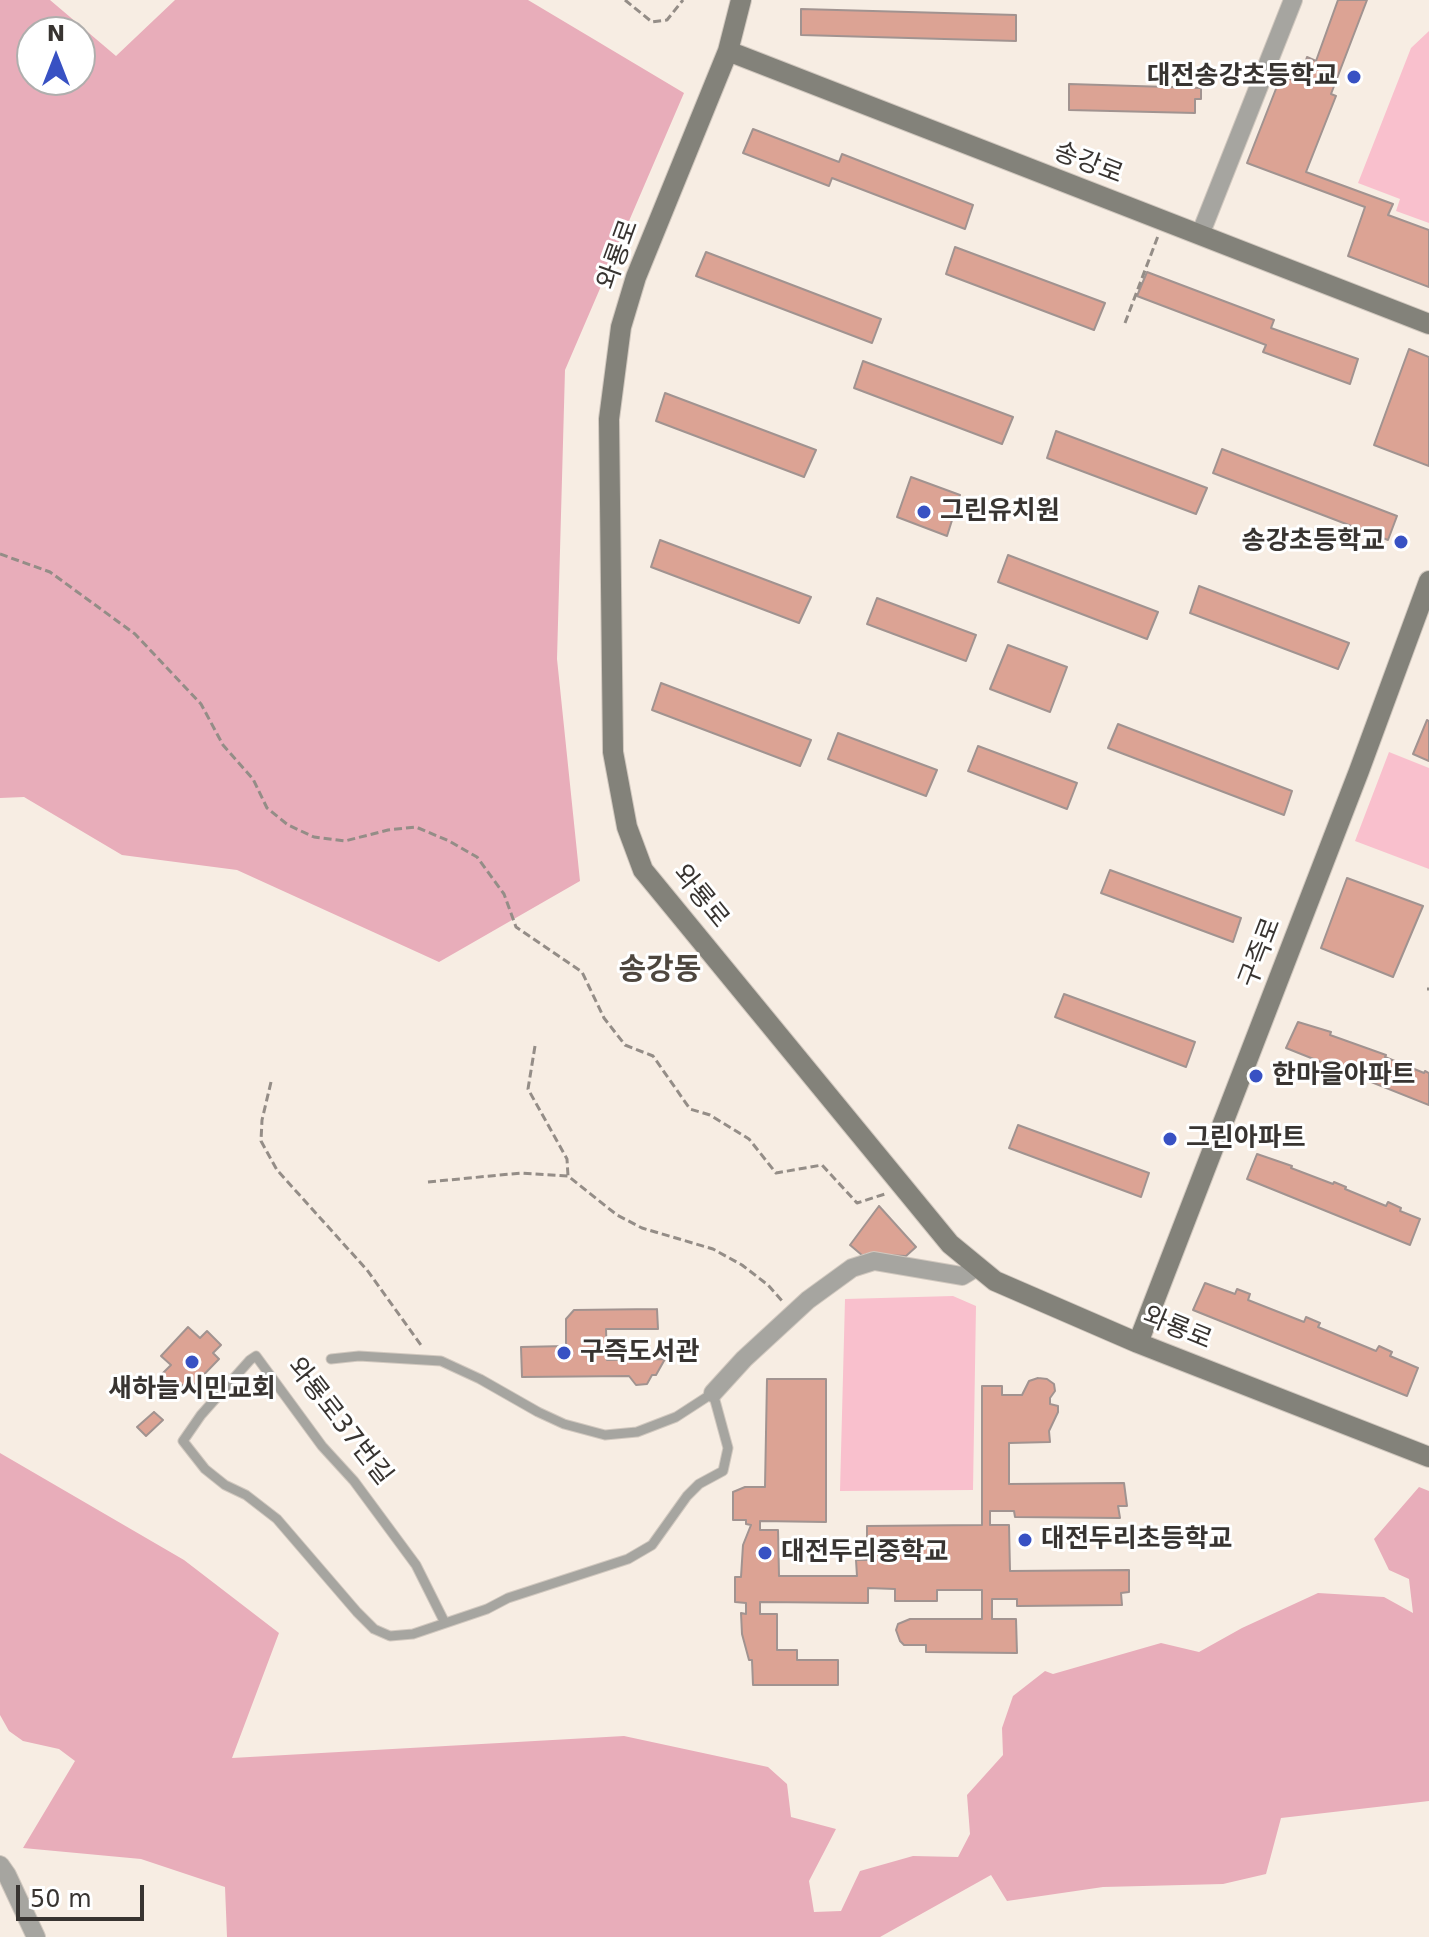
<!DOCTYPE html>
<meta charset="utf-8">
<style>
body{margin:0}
#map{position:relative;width:1429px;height:1937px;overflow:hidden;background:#f7ede3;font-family:"DejaVu Sans",sans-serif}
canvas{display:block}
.north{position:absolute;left:16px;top:16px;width:80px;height:80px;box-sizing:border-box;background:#fff;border:2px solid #afaead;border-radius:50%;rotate:0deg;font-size:22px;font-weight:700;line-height:32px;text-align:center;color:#383431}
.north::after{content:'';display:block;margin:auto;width:28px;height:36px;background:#3851c3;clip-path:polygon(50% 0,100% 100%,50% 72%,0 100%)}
.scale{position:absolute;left:16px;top:1885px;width:128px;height:36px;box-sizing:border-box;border:4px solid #383431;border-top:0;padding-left:10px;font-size:24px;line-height:28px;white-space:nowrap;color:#383431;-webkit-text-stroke:6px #fff;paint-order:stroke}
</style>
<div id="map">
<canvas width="1429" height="1937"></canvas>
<div class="north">N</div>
<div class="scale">50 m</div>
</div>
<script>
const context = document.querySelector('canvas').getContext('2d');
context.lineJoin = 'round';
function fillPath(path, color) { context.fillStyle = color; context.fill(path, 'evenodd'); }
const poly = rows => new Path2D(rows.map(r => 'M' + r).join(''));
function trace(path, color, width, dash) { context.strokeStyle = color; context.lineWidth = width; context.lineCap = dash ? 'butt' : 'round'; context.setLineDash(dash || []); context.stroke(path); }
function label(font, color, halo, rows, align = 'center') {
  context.font = font + ' "DejaVu Sans","Noto Sans KR",sans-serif'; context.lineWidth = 6; context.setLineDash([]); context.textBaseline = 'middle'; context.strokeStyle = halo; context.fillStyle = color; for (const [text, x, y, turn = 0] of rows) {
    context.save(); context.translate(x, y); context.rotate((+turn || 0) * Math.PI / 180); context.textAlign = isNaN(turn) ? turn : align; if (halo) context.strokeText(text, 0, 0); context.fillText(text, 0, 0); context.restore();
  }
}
const green = poly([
 [1429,31,1429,223,1396,211,1400,199,1358,183,1411,48],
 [1389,752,1429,768,1429,869,1355,841],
 [953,1296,976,1306,973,1490,840,1491,845,1299]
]);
const forest = poly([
 [0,0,50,0,116,56,175,0,528,0,684,93,565,370,557,659,580,881,439,962,237,870,122,855,24,797,0,798],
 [80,32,80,80,32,80,32,32],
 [0,1453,184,1560,279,1633,232,1758,624,1736,768,1767,787,1784,791,1817,836,1829,809,1881,814,1912,841,1911,860,1871,913,1856,958,1857,970,1834,967,1795,1003,1755,1002,1728,1013,1696,1045,1671,1053,1674,1161,1643,1199,1652,1242,1628,1318,1593,1384,1597,1413,1613,1409,1579,1389,1570,1374,1539,1419,1487,1429,1491,1429,1801,1281,1818,1266,1874,1223,1884,1103,1887,1007,1901,991,1875,880,1937,227,1937,225,1887,141,1859,23,1848,75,1761,59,1749,23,1741,9,1731,0,1715]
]);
const building = poly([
 [1338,0,1367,0,1331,94,1336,96,1306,172,1393,204,1388,215,1429,230,1429,287,1348,256,1365,207,1247,163,1281,76,1299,82,1307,57,1316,61,1338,0],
 [801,9,1016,15,1016,41,801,35,801,9],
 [1069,84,1201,88,1201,99,1195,99,1195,113,1069,110,1069,84],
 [753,129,839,162,842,154,973,205,965,229,832,178,829,186,743,153,753,129],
 [955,247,1105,303,1094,330,946,274,955,247],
 [706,252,881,319,872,343,696,276,706,252],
 [1147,272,1274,320,1271,328,1358,359,1350,384,1263,352,1266,345,1137,296,1147,272],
 [1409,349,1429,357,1429,466,1374,445,1409,349],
 [863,361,1013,417,1002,444,854,388,863,361],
 [665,393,816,450,804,477,656,421,665,393],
 [1056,431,1207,488,1196,514,1047,458,1056,431],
 [1222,449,1397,516,1388,540,1213,473,1222,449],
 [911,477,960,495,947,536,897,517,911,477],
 [660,540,811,597,799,623,651,567,660,540],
 [1008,555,1158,612,1147,639,998,582,1008,555],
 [1199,586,1349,643,1338,669,1190,613,1199,586],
 [877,598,976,635,966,661,867,624,877,598],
 [1008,645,1067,667,1050,712,990,689,1008,645],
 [661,683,811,740,800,766,652,710,661,683],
 [1427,720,1429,721,1429,761,1413,754,1427,720],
 [1118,724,1292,791,1284,815,1108,748,1118,724],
 [838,733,937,770,926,796,828,759,838,733],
 [978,746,1077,783,1067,809,968,771,978,746],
 [1110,870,1241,918,1233,942,1101,893,1110,870],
 [1347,878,1423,906,1393,977,1321,948,1347,878],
 [1064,994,1195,1042,1186,1067,1055,1017,1064,994],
 [1298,1022,1331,1032,1330,1035,1386,1055,1385,1057,1424,1073,1425,1071,1429,1073,1429,1105,1286,1048,1298,1022],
 [1018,1125,1149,1173,1141,1197,1009,1148,1018,1125],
 [1257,1154,1292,1166,1291,1168,1333,1184,1334,1182,1346,1187,1345,1189,1386,1206,1388,1202,1401,1208,1400,1211,1420,1219,1410,1245,1247,1179,1257,1154],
 [879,1206,916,1247,906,1256,866,1254,863,1256,850,1245,879,1206],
 [1205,1283,1235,1294,1237,1289,1250,1294,1248,1300,1304,1322,1306,1317,1320,1323,1318,1327,1376,1351,1379,1346,1392,1352,1390,1356,1418,1368,1407,1396,1193,1310,1205,1283],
 [657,1309,658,1329,606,1329,607,1360,665,1359,656,1375,652,1375,647,1384,636,1385,629,1376,522,1377,521,1347,566,1346,566,1319,574,1310,657,1309],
 [188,1327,200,1338,207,1331,221,1345,213,1353,219,1359,188,1391,182,1385,176,1392,159,1377,171,1365,161,1356,188,1327],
 [1038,1378,1047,1379,1054,1384,1055,1391,1050,1398,1050,1404,1058,1406,1058,1412,1049,1431,1050,1442,1009,1443,1009,1484,1124,1483,1127,1506,1118,1506,1120,1518,1015,1517,1014,1511,990,1511,990,1525,1009,1525,1010,1571,1129,1570,1129,1592,1121,1593,1122,1605,1017,1606,1017,1599,992,1599,992,1619,1016,1619,1017,1653,926,1652,926,1645,904,1645,900,1641,896,1630,898,1624,910,1619,982,1619,982,1590,937,1590,937,1601,895,1601,895,1589,868,1588,868,1603,760,1602,760,1614,777,1614,777,1650,797,1650,797,1660,838,1660,838,1685,753,1685,752,1660,749,1660,742,1634,741,1613,746,1614,746,1603,735,1602,735,1577,741,1577,743,1545,751,1525,746,1524,746,1520,733,1520,733,1492,745,1487,765,1487,767,1379,826,1379,826,1522,760,1521,760,1530,778,1530,779,1576,857,1576,856,1560,867,1560,867,1526,982,1525,982,1386,1002,1386,1002,1395,1022,1395,1029,1381,1038,1378],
 [154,1412,163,1420,146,1436,137,1427,154,1412]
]);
const path = poly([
 [625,0,652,22,667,20,683,0],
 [1125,323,1158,236],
 [0,554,50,572,135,634,201,704,223,745,253,779,267,808,288,825,314,837,345,841,388,830,416,827,449,841,477,857,504,894,516,927,582,972,604,1018,625,1045,653,1056,690,1109,710,1115,749,1139,776,1173,822,1165,857,1203,885,1194],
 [1427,989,1429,989],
 [535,1046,528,1089,567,1159,568,1176],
 [271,1082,262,1120,261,1141,277,1170,367,1270,423,1348],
 [428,1182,521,1173,568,1176,617,1215,642,1228,713,1249,742,1265,768,1285,783,1302]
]);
const lane = poly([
 [331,1359,359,1356,441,1361,480,1379,538,1412,564,1424,605,1435,637,1432,676,1417,713,1393,728,1448,723,1471,699,1484,687,1496,652,1545,628,1559,508,1598,487,1609,413,1634,390,1636,374,1629,357,1612,277,1519,246,1495,225,1485,205,1469,183,1441,201,1415,250,1360,256,1356,322,1446,354,1481,416,1565,445,1623]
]);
const street = poly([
 [1200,235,1293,0],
 [713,1393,744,1359,808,1300,852,1268,874,1261,962,1276,977,1267],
 [0,1865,7,1875,36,1937]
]);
const secondary = poly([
 [741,0,728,51,636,277,621,327,609,419,613,752,627,827,643,870,950,1244,995,1281,1138,1343,1429,1457],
 [728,51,1429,324],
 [1138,1343,1359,771,1429,581]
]);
const markers = [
 [1354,77,8,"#3851c3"],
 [924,512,8,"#3851c3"],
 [1401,542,8,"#3851c3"],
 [1256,1076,8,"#3851c3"],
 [1170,1139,8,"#3851c3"],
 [564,1353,8,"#3851c3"],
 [192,1362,8,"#3851c3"],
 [1025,1540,8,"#3851c3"],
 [765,1553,8,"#3851c3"]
];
const poiNames = [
 ["대전송강초등학교",1338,77,"right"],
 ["그린유치원",940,512],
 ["송강초등학교",1385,542,"right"],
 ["한마을아파트",1272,1076],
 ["그린아파트",1186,1139],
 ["구즉도서관",580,1353],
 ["새하늘시민교회",192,1390,"center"],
 ["대전두리초등학교",1041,1540],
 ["대전두리중학교",781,1553]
];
const streetNames = [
 ["송강로",1088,164,21],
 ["와룡로",619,255,-70],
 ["와룡로",700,897,51],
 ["구즉로",1261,953,-69],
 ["와룡로",1177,1329,22],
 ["와룡로37번길",339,1422,52]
];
const quarterNames = [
 ["송강동",660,971]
];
fillPath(green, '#f9c0cd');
fillPath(forest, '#e8adba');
fillPath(building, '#dca394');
trace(building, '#a19390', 2);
trace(lane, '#d1c8bf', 11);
trace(street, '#d1c8bf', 20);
trace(secondary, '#d1c8bf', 22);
trace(path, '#948d87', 3, [8, 4]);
trace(lane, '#a6a5a0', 9);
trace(street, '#a6a5a0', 18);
trace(secondary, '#83827a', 20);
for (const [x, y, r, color] of markers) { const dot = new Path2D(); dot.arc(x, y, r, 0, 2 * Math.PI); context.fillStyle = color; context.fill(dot); trace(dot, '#fff', 3); }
label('bold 26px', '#383431', '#fff', poiNames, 'left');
label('26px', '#383431', '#fff', streetNames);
label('bold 30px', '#4e473f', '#fff', quarterNames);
</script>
